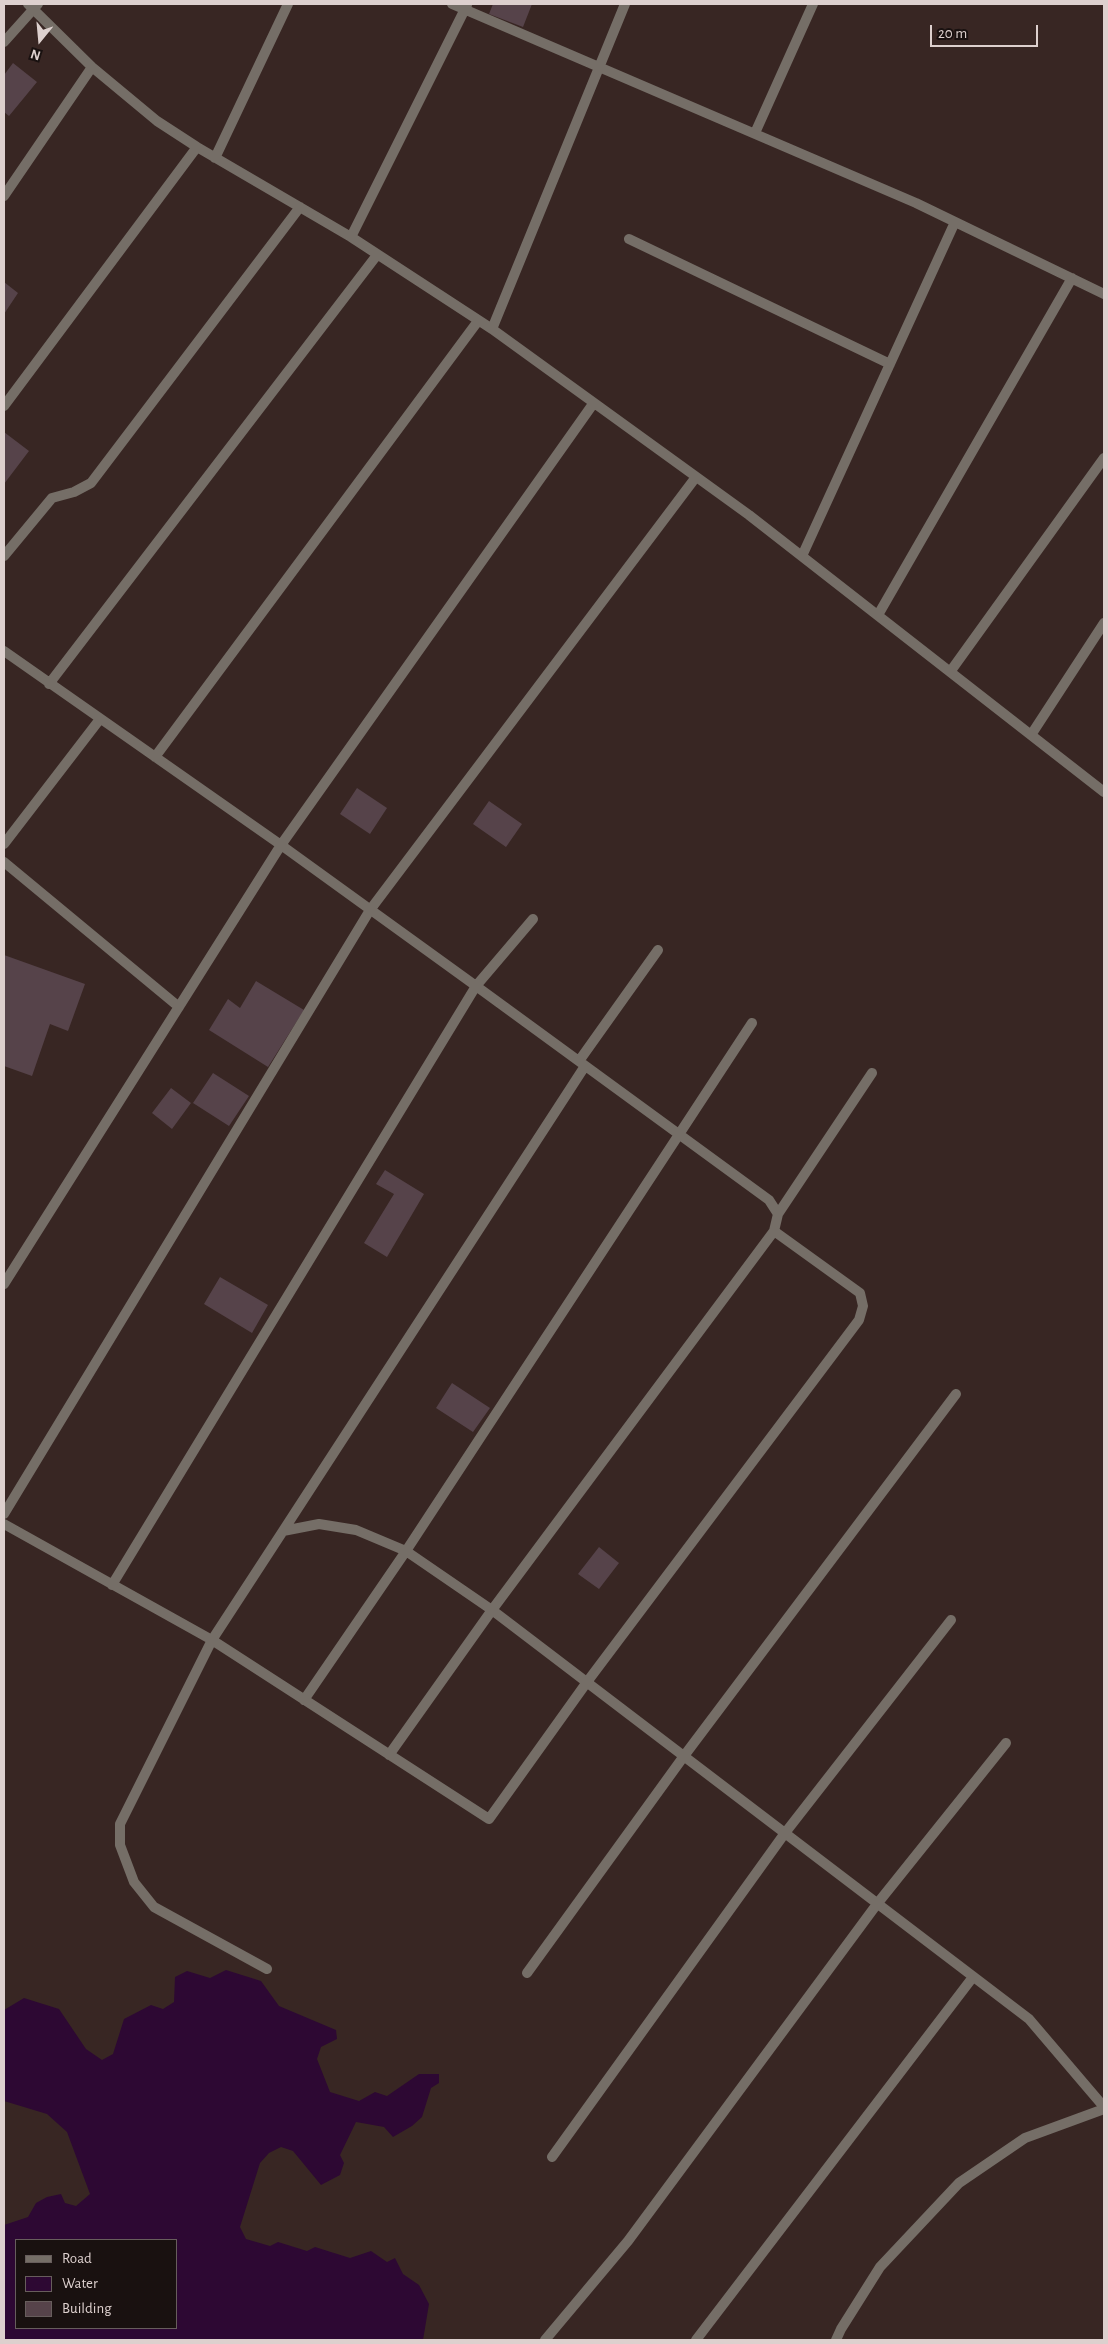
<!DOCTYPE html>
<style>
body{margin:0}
#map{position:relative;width:1108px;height:2344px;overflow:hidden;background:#382623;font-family:"Alegreya Sans",sans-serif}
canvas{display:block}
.frame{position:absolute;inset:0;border:5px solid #ddd0ce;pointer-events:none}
.legend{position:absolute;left:15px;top:2239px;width:162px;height:90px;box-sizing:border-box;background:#191110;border:1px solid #675d5c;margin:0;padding:6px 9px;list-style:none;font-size:15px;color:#ddd0ce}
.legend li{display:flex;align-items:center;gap:10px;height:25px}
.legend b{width:25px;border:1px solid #675d5c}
.north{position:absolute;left:15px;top:15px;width:50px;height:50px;-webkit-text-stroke:4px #191110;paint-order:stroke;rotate:197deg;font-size:14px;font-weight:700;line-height:20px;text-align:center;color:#ddd0ce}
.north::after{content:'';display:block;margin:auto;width:18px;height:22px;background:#ddd0ce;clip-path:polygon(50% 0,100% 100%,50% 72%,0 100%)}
.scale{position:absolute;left:930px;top:25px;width:108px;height:22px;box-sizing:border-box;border:2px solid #ddd0ce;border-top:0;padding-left:6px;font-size:15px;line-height:18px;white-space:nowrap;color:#ddd0ce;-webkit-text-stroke:4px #191110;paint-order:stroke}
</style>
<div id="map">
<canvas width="1108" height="2344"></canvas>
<div class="frame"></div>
<ul class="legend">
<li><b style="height:6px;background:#756e67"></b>Road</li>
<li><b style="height:14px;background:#2d0833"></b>Water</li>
<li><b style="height:14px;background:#56434a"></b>Building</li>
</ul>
<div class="north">N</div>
<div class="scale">20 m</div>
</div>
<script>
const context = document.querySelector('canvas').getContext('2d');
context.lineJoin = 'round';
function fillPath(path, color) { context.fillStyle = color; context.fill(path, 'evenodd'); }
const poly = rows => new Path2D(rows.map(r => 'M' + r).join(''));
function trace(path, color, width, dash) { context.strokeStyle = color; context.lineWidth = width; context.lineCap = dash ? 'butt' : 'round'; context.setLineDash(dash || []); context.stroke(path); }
const water = poly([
 [226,1970,261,1981,279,2006,336,2030,337,2039,321,2047,317,2059,330,2092,359,2101,375,2092,387,2096,419,2074,439,2074,439,2083,431,2088,422,2117,412,2126,393,2137,384,2127,356,2122,340,2155,344,2163,340,2175,321,2185,293,2151,281,2147,269,2153,260,2163,240,2227,246,2239,270,2246,278,2242,307,2251,315,2247,350,2258,371,2251,387,2262,395,2258,403,2274,419,2285,429,2304,423,2340,4,2340,4,2225,28,2217,36,2203,47,2197,61,2194,65,2203,76,2206,90,2194,67,2132,47,2114,4,2101,4,2010,24,1998,59,2009,86,2049,102,2060,113,2054,124,2019,151,2005,163,2009,174,2002,175,1977,187,1971,210,1978],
 [16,2240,176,2240,176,2328,16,2328]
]);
const building = poly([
 [493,4,532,4,523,27,489,14],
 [13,63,37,82,9,116,4,112,4,75],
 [4,282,18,293,4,314],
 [4,432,29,451,4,484],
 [357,788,387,808,370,834,340,814],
 [489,801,522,824,506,847,473,824],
 [4,955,85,984,68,1031,50,1024,32,1076,4,1066],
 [256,981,304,1010,268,1067,209,1030,228,999,240,1008],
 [213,1073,249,1096,229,1126,193,1103],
 [171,1088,191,1103,172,1129,152,1113],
 [385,1170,424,1194,387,1257,364,1243,394,1194,376,1184],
 [220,1277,268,1305,252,1333,204,1304],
 [452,1383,490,1408,473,1432,436,1408],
 [599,1547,619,1563,599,1589,578,1574]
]);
const street = poly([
 [28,4,92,67,157,121,197,147,351,237,492,329,749,515,1104,792],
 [452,4,916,203,1104,294],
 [4,42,38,4],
 [755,133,813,4],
 [215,158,288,4],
 [4,196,92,67],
 [351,237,467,5],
 [629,239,890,364],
 [492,329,625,4],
 [4,406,197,147],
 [4,556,52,498,74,492,91,483,300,207],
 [802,556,955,222],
 [878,615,1072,278],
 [4,651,281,845,476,986,112,1585],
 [950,672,1104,458],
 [49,684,377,255],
 [1031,735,1104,623],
 [155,757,478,321],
 [4,844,100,719],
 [4,862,179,1007],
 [579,1061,658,950],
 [778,1214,872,1073],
 [4,1284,281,845,593,404],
 [4,1514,370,910,696,477],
 [4,1524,212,1640,489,1819,587,1682,859,1320,863,1306,860,1293,774,1231],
 [283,1531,585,1066],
 [304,1700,406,1551,752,1023],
 [389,1755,492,1610,774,1231,778,1214,769,1200,476,986,533,919],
 [267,1969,154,1907,134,1882,120,1845,120,1824,212,1640,283,1531,319,1524,356,1530,406,1551,492,1610,1029,2019,1104,2107],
 [527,1973,684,1756,956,1394],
 [552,2157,785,1833,951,1620],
 [545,2340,628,2241,877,1904,1006,1743],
 [696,2340,973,1977],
 [836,2340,841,2329,880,2267,959,2183,1025,2138,1104,2109]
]);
fillPath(water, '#2d0833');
fillPath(building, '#56434a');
trace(street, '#756e67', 10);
</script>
